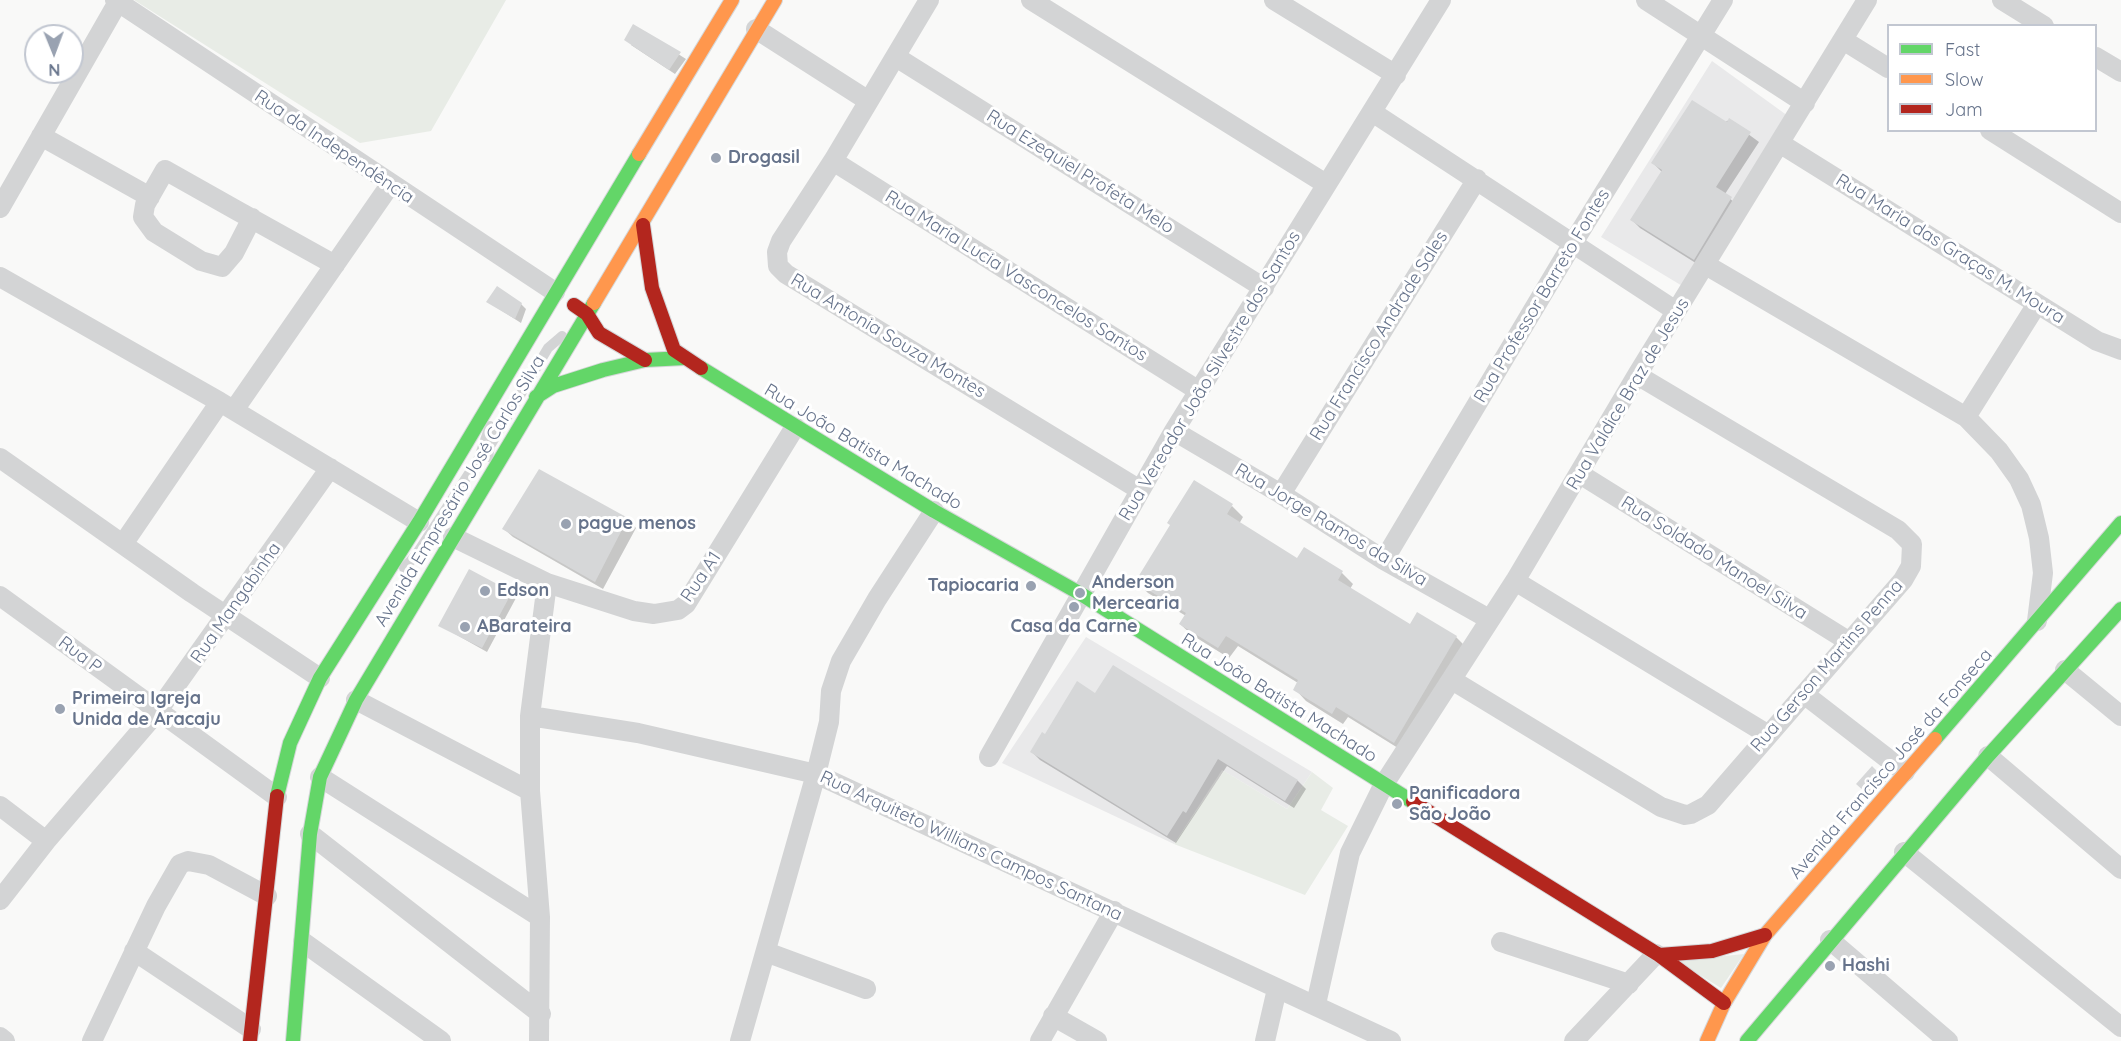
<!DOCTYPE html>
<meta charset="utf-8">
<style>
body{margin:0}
#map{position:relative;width:2121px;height:1041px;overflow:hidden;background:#f9f9f8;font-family:Quicksand,sans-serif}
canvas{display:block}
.legend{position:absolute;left:1887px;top:24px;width:210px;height:108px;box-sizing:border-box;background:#fff;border:2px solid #c2c7d1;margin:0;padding:8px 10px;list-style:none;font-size:18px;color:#66738b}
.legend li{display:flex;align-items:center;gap:12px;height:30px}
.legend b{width:30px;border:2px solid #c2c7d1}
.north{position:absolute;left:24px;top:24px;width:60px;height:60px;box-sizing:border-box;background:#fff;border:2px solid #c2c7d1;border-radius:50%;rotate:179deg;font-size:16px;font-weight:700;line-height:24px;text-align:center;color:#66738b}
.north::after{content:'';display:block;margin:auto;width:21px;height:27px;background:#99a2b1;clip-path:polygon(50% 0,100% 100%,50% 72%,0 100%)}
</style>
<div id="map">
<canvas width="2121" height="1041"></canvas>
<ul class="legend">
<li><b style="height:8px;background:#63d668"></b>Fast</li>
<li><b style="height:8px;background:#ff974d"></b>Slow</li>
<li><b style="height:8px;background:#b3261e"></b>Jam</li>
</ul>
<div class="north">N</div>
</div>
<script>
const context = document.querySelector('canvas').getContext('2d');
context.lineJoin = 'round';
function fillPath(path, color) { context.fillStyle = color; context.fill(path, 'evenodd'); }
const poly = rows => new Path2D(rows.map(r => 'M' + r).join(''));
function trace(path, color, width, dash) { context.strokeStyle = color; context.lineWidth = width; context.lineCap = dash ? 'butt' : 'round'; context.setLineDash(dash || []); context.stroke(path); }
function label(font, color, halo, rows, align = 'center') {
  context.font = font + ' Quicksand,sans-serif'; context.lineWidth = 6; context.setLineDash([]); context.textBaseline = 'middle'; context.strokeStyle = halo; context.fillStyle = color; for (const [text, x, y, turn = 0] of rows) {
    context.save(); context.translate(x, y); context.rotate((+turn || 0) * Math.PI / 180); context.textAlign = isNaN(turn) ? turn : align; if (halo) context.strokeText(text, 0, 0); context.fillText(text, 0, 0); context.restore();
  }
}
const built = poly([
 [1712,61,1788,116,1684,287,1601,237],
 [1086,637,1312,772,1287,809,1222,770,1174,844,1002,763]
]);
const green = poly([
 [134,0,506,0,431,131,360,143],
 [1224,771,1287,809,1312,772,1333,788,1321,810,1348,826,1305,895,1174,844],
 [1744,954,1721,988,1677,961]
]);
const shadow = poly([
 [634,26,686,59,675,74,631,45],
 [1729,120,1759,142,1725,194,1739,207,1702,267,1640,228,1632,220,1662,172,1653,163],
 [488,302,521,304,526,309,521,323],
 [540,471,627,520,636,528,603,589,513,537,504,529],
 [1232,506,1243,517,1239,524,1298,560,1342,573,1353,584,1350,589,1410,626,1456,637,1467,648,1406,753,1348,717,1343,724,1306,701,1295,689,1298,683,1238,646,1229,658,1192,635,1180,624,1186,616,1148,593,1137,582],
 [511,593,516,598,487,652,439,625],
 [1113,667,1298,781,1306,789,1294,808,1227,766,1176,843,1040,760,1032,752,1045,736,1096,695],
 [1872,768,1886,781,1872,797,1858,784]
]);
const building = poly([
 [633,24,681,52,669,70,624,40],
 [1692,100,1727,122,1729,118,1751,132,1716,187,1732,197,1694,260,1630,220,1662,170,1651,163],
 [497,286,522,303,515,319,486,302],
 [539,469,628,518,595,582,502,529],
 [1194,480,1233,504,1227,514,1297,558,1304,547,1343,571,1338,580,1410,624,1417,612,1457,636,1394,743,1336,707,1332,714,1293,690,1298,680,1226,636,1218,648,1179,624,1186,613,1135,582,1170,525,1167,523],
 [469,569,512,592,482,648,438,626],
 [1113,665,1298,780,1285,801,1218,759,1186,813,1183,811,1167,836,1030,752,1042,732,1045,734,1077,681,1095,693],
 [1872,766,1881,775,1866,793,1856,784]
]);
const lane = poly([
 [488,457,490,446,548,348,562,336],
 [404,568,416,555,479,458,490,426]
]);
const street = poly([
 [115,0,555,292],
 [929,0,833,161,781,241,777,252,778,266,786,274,1140,490],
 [1031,0,1326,184],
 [1274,0,1396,75],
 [1646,0,1805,103],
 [2002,0,2044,26],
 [756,29,867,100],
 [1843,40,1888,68],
 [896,57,1264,288],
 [2096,57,2121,72],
 [1372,112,1676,311],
 [1990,130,2121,213],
 [41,136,150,197],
 [1781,144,2097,341,2121,350],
 [833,161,1199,391],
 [0,208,118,2],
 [252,218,234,253,222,267,201,261,154,232,143,217,145,205,165,170,236,210,335,265],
 [1706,265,1966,417,1999,451,2019,479,2031,505,2039,538,2043,573,2037,621],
 [0,277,220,402,419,522],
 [234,410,390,185],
 [1966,417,2037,304],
 [1174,431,1281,494,1384,560,1489,619],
 [0,458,192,593,320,678],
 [1580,474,1848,641],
 [1281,494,1477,179],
 [453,537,547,583,634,611,654,614,678,610,686,604,795,427],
 [123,544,220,402],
 [1384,560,1573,243,1723,0],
 [1515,581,1767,734],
 [0,596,277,797],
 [2065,670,2121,716],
 [1452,680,1661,807,1685,815,1691,814,1708,805,1903,580,1911,566,1912,544,1898,530,1637,375],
 [1804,694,1905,772],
 [356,700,530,791],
 [530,716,638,733,816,774,1391,1041],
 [1988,756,2121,869],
 [989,757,1174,431,1441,0],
 [320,777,540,917],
 [0,806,46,841],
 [310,834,541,1014],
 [1904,852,2121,1027],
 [0,900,46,841,157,712,330,468],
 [1830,940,1948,1041],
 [303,942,441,1041],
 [1501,942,1629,984],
 [134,951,251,1029],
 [766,952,866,989],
 [1316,1004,1350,853,1384,784,1515,581,1637,375,1867,0],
 [1053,1016,1097,1041],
 [0,1037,5,1041],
 [92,1041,156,906,180,864,188,861,209,865,267,896],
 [539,1041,540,917,530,791,530,716,547,583],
 [740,1041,816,774,829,722,831,691,841,661,877,599,934,511],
 [1040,1041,1114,911],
 [1265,1041,1277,989],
 [1574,1041,1656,954]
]);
const fast = poly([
 [701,368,934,511,1081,594,1413,802],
 [536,397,553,386,603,370,645,360,685,358],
 [1935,739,2121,523],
 [277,796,290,743,320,678,419,522,639,154],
 [293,1041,310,834,320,777,356,700,594,303],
 [1747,1041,1988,756,2121,609]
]);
const slow = poly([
 [639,154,732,0],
 [594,303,775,0],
 [1707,1041,1724,1003,1765,935,1935,739]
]);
const jam = poly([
 [643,225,652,288,674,350,701,368],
 [574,305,587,314,599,333,645,360],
 [1413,802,1659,955,1724,1003],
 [1659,955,1712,951,1765,935],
 [250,1041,277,796]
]);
const markers = [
 [716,158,6,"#99a2b1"],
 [566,524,6,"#99a2b1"],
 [1031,586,6,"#99a2b1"],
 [485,591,6,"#99a2b1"],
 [1080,593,6,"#99a2b1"],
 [1074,607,6,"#99a2b1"],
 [465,627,6,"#99a2b1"],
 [60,709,6,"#99a2b1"],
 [1397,804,6,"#99a2b1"],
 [1830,966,6,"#99a2b1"]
];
const streetNames = [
 ["Rua da Independência",334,147,34],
 ["Rua Ezequiel Profeta Melo",1080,172,32],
 ["Rua Maria das Graças M. Moura",1950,249,32],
 ["Rua Maria Lucia Vasconcelos Santos",1016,276,32],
 ["Rua Professor Barreto Fontes",1542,296,-59],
 ["Rua Antonia Souza Montes",888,336,31],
 ["Rua Francisco Andrade Sales",1379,336,-58],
 ["Rua Vereador João Silvestre dos Santos",1210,376,-59],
 ["Rua Valdice Braz de Jesus",1628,394,-59],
 ["Rua João Batista Machado",863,447,31],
 ["Avenida Empresário José Carlos Silva",460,491,-59],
 ["Rua Jorge Ramos da Silva",1331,525,31],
 ["Rua Soldado Manoel Silva",1714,558,32],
 ["Rua A1",701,577,-56],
 ["Rua Mangabinha",236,603,-55],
 ["Rua P",80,655,37],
 ["Rua Gerson Martins Penna",1827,666,-49],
 ["Rua João Batista Machado",1279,698,32],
 ["Avenida Francisco José da Fonseca",1891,764,-49],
 ["Rua Arquiteto Willians Campos Santana",971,846,25]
];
const poiNames = [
 ["Drogasil",728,158],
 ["pague menos",578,524],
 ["Anderson",1092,583],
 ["Mercearia",1092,604],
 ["Tapiocaria",1019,586,"right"],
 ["Edson",497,591],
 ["ABarateira",477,627],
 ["Casa da Carne",1074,627,"center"],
 ["Primeira Igreja",72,699],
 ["Unida de Aracaju",72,720],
 ["Panificadora",1409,794],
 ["São João",1409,815],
 ["Hashi",1842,966]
];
fillPath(built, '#e9e9ea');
fillPath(green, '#e8ece6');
fillPath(shadow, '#0003');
fillPath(building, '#d6d7d8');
trace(fast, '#d5d7d9', 16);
trace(slow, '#d5d7d9', 16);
trace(jam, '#d5d7d9', 16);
trace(lane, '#d3d4d5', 10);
trace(street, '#d3d4d5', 20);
trace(fast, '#63d668', 14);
trace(slow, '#ff974d', 14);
trace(jam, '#b3261e', 14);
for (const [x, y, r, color] of markers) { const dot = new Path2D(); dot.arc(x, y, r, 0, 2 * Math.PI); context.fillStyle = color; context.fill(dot); trace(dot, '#fff', 2); }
label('18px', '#66738b', '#fff', streetNames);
label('bold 18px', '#66738b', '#fff', poiNames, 'left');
</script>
